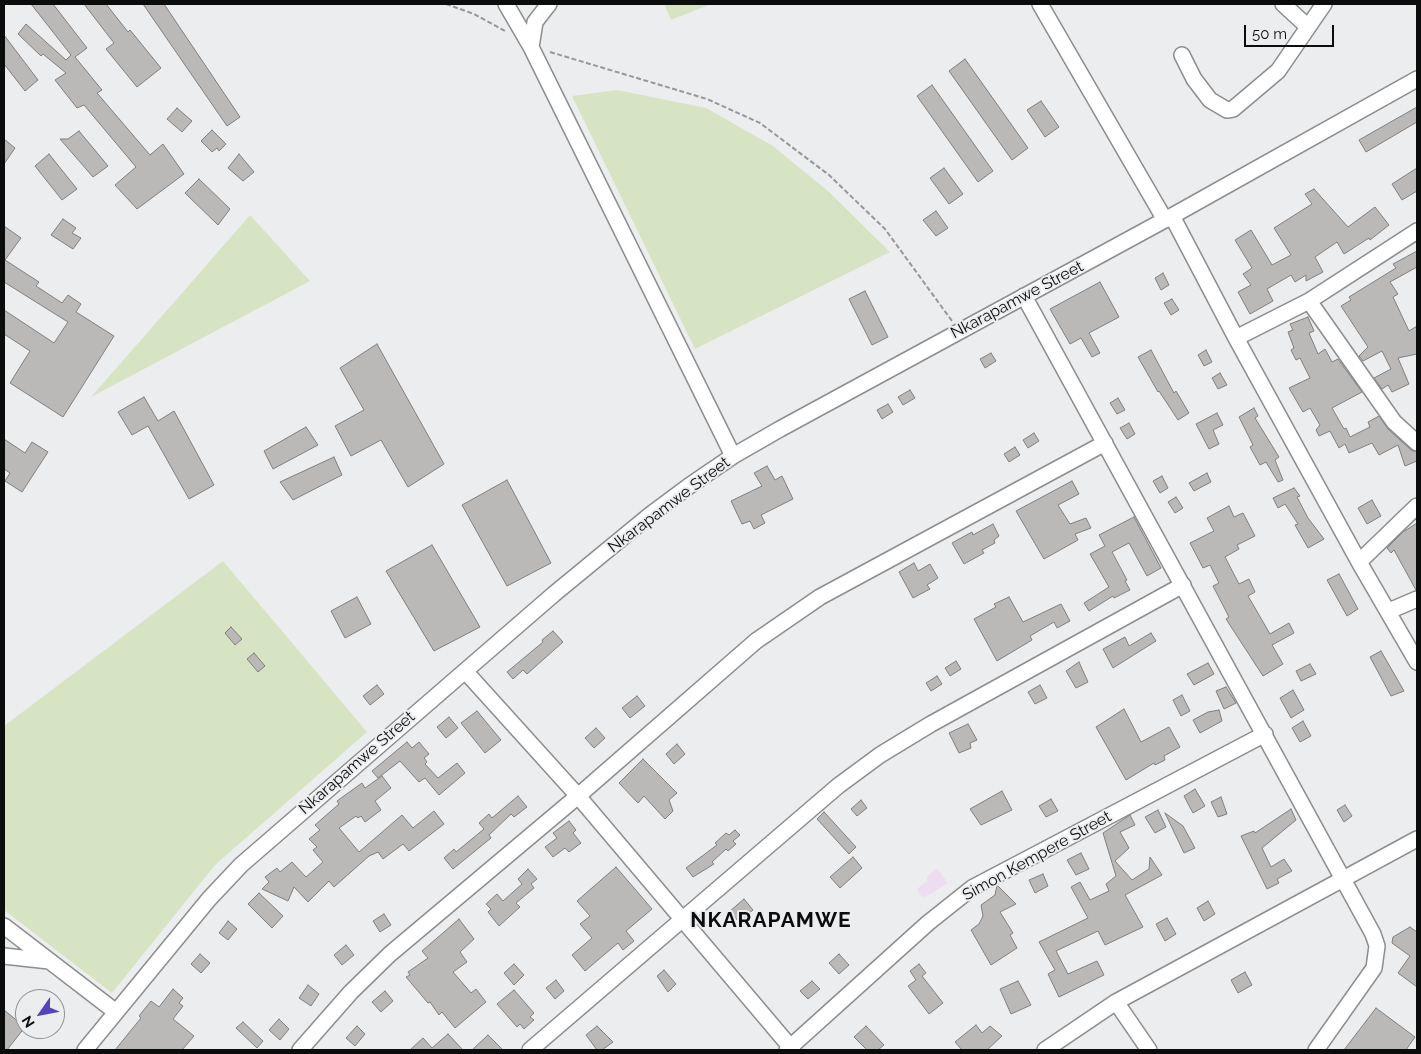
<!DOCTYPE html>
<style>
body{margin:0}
#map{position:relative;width:1421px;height:1054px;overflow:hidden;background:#ecedef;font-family:Raleway,sans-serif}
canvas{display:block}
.frame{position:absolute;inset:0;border:5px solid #0b0c0c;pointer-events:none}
.north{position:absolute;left:15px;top:989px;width:50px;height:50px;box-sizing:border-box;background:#ecedef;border:1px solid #929394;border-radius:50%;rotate:237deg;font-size:14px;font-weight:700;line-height:20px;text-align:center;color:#0b0c0c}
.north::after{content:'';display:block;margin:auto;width:18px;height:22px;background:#5842ba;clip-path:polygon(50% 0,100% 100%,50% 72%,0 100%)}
.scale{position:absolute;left:1244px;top:25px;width:90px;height:22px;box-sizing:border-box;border:2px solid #0b0c0c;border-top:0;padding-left:6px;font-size:15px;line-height:18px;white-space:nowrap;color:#0b0c0c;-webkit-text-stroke:4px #ecedef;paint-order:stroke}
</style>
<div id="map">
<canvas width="1421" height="1054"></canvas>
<div class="frame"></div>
<div class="north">N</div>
<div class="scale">50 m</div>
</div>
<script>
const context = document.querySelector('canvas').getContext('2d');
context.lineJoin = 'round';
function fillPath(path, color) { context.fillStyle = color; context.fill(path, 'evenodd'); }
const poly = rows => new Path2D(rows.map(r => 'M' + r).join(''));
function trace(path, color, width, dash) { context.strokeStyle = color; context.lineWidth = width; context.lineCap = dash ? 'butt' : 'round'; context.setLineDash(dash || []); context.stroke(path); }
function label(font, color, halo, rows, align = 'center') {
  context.font = font + ' Raleway,sans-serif'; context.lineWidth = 4; context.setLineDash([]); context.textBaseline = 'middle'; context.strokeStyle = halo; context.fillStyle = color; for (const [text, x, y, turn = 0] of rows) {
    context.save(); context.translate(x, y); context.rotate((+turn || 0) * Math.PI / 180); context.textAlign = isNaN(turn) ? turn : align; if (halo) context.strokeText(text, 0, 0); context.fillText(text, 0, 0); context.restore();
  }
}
const medical = poly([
 [937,868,948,883,925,897,920,895,917,889,927,881,927,877]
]);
const green = poly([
 [664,4,711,4,671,20],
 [617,90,706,108,773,146,829,192,890,252,695,349,572,96],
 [250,215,310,281,91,397,183,292],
 [223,561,367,732,215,865,112,993,4,910,4,726]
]);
const building = poly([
 [31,4,53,4,87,48,75,57,102,90,97,93,150,155,163,144,184,174,137,209,115,185,136,167,84,105,77,108,55,80,66,73,43,54,41,56,18,34,26,24,66,60,71,55,31,4],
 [84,4,106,4,128,32,130,30,161,68,137,87,106,49,114,43,84,4],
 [143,4,164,4,240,117,227,126,143,4],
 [4,35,38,80,25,91,4,64,4,35],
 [965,59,1028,148,1012,160,949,71,965,59],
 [932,85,993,171,978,182,917,96,932,85],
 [1041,101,1059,127,1045,137,1027,110,1041,101],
 [1417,107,1417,122,1366,152,1359,140,1417,107],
 [177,108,192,121,182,132,167,119,177,108],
 [212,130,226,144,219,151,217,148,212,152,201,141,212,130],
 [79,131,108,166,93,177,60,139,68,139,79,131],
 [4,139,15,148,4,164,4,139],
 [49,154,77,189,62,200,35,166,49,154],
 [239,154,254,172,243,181,228,168,239,154],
 [944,168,963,194,949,204,930,178,944,168],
 [1417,168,1417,191,1402,200,1392,184,1417,168],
 [199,179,230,209,218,225,185,193,199,179],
 [1314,189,1348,227,1375,207,1389,225,1370,240,1369,238,1344,254,1337,242,1315,257,1323,272,1306,281,1306,275,1295,282,1291,275,1267,289,1273,301,1250,314,1238,292,1251,285,1243,274,1252,268,1235,240,1251,230,1272,265,1291,255,1274,228,1312,204,1305,194,1314,189],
 [936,211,948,228,936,236,923,220,936,211],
 [63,219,76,228,72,233,81,238,73,249,51,235,63,219],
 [4,226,21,238,5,260,39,282,36,286,62,303,68,295,81,304,76,312,114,336,63,417,10,383,30,351,4,334,4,310,54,343,68,322,4,282,4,226],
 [1417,251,1417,267,1390,282,1398,294,1393,297,1409,331,1417,326,1417,354,1398,358,1409,384,1392,392,1388,385,1382,389,1374,378,1391,369,1382,351,1363,361,1359,356,1368,347,1341,306,1351,300,1349,297,1396,268,1393,264,1417,251],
 [1163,273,1169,285,1161,290,1155,278,1163,273],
 [1100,282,1119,317,1089,333,1100,353,1092,357,1081,338,1070,344,1050,309,1100,282],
 [865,291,888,337,872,345,849,299,865,291],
 [1172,299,1179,310,1171,315,1164,303,1172,299],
 [1308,317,1314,331,1309,333,1318,354,1325,349,1332,362,1338,359,1362,392,1332,408,1344,429,1346,428,1350,437,1370,427,1368,422,1379,416,1388,429,1411,450,1417,452,1417,461,1405,466,1398,445,1379,455,1372,443,1349,453,1345,444,1339,448,1330,431,1319,436,1316,430,1320,425,1310,408,1303,412,1289,388,1310,378,1300,358,1296,360,1291,350,1294,348,1288,332,1293,330,1290,324,1308,317],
 [377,344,444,464,408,487,381,440,351,456,335,426,364,410,340,368,377,344],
 [1151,350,1174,393,1176,391,1189,413,1178,420,1159,391,1158,392,1138,357,1151,350],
 [1206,350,1212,362,1204,366,1198,355,1206,350],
 [991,353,996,361,985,368,980,359,991,353],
 [1220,373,1227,385,1218,389,1212,378,1220,373],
 [910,390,915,398,903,405,898,397,910,390],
 [144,397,158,421,174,411,214,485,189,499,148,426,132,435,118,412,144,397],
 [1118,398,1125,410,1117,414,1110,403,1118,398],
 [888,404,893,412,882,419,877,410,888,404],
 [1254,408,1258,416,1255,418,1279,457,1275,460,1283,480,1278,482,1266,462,1260,465,1250,447,1253,445,1239,417,1254,408],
 [1217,413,1223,425,1213,430,1219,444,1209,449,1196,424,1217,413],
 [1129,423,1135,434,1127,439,1120,428,1129,423],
 [306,427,318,445,273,469,264,451,306,427],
 [1034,433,1039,441,1028,448,1023,440,1034,433],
 [4,439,25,453,32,442,48,452,22,492,5,481,10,473,4,469,4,439],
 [1015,447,1020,455,1009,462,1004,454,1015,447],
 [334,457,342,475,293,500,280,482,334,457],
 [767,466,775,480,782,476,793,499,761,515,765,523,754,529,750,521,742,524,731,501,762,486,754,473,767,466],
 [1207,473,1211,482,1194,491,1189,483,1207,473],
 [1162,476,1168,488,1160,493,1153,481,1162,476],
 [507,480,551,563,507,586,462,505,507,480],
 [1072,481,1079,494,1058,505,1070,524,1086,518,1091,528,1075,534,1078,540,1044,559,1016,511,1072,481],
 [1294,488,1300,496,1297,497,1308,518,1324,539,1308,548,1295,525,1298,524,1285,504,1278,508,1273,498,1294,488],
 [1176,497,1183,508,1175,513,1168,502,1176,497],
 [1372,500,1381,516,1367,524,1358,508,1372,500],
 [1229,506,1234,517,1243,513,1255,536,1237,545,1239,549,1225,557,1239,584,1249,579,1255,592,1248,596,1270,634,1289,623,1294,633,1272,645,1283,664,1263,676,1226,619,1229,617,1213,586,1219,583,1210,565,1203,568,1190,543,1214,531,1207,518,1229,506],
 [1134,517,1161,568,1147,576,1129,543,1112,552,1127,580,1125,581,1130,590,1114,598,1113,596,1089,611,1084,603,1109,587,1090,554,1105,546,1099,535,1134,517],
 [1417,523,1417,590,1416,590,1394,550,1391,553,1387,548,1403,532,1417,523],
 [993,524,999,536,994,540,995,543,982,550,984,553,964,564,952,543,972,532,973,535,993,524],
 [432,545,480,627,434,651,386,571,432,545],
 [914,563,918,571,930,564,938,578,927,585,930,589,913,598,899,572,914,563],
 [1339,574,1358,609,1347,616,1327,580,1339,574],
 [357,597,371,624,345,638,331,611,357,597],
 [1009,597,1023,622,1061,604,1070,621,1057,628,1054,622,1030,636,1032,640,997,661,974,619,996,607,994,604,1009,597],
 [231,627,242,639,235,645,225,633,231,627],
 [553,631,563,642,527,674,523,670,513,679,507,672,543,642,542,640,553,631],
 [1151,633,1156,641,1113,668,1103,649,1125,637,1129,646,1151,633],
 [1381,651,1404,691,1391,696,1370,657,1381,651],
 [254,653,265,666,258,672,247,659,254,653],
 [956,661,961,669,950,676,945,668,956,661],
 [1079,662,1088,682,1076,688,1066,671,1079,662],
 [1208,663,1214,674,1194,685,1187,674,1208,663],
 [1310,664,1316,674,1301,681,1296,671,1310,664],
 [937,676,942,684,931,691,926,683,937,676],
 [377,685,384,694,370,705,363,696,377,685],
 [1040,685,1047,698,1035,704,1028,692,1040,685],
 [1226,687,1236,703,1224,709,1216,691,1226,687],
 [1293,690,1304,710,1291,718,1280,698,1293,690],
 [1182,695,1190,711,1181,716,1173,700,1182,695],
 [637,696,645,706,630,718,622,708,637,696],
 [1124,709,1141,742,1169,727,1180,747,1164,756,1165,760,1155,765,1154,763,1126,780,1096,727,1124,709],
 [1219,710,1222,721,1200,733,1193,720,1208,712,1219,710],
 [477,711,501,740,485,753,461,723,477,711],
 [449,717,458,728,446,738,437,727,449,717],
 [1303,721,1311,736,1300,742,1292,728,1303,721],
 [968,724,977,740,970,743,971,748,959,753,949,733,968,724],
 [596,728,605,738,594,748,585,738,596,728],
 [407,742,412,748,419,742,429,754,424,758,427,762,425,764,438,778,457,763,465,773,439,795,425,778,419,782,400,761,378,778,372,771,407,742],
 [677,744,685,754,674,764,666,754,677,744],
 [643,759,677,793,669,800,673,811,665,819,644,796,638,803,619,783,643,759],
 [382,776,391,788,375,801,381,810,365,822,361,816,358,818,356,816,339,828,359,852,402,815,413,828,434,811,444,824,409,851,403,844,383,859,378,852,369,856,334,887,329,881,308,902,294,887,288,901,262,889,269,882,265,877,277,868,280,872,292,862,306,877,323,862,313,850,317,847,309,839,320,830,315,825,339,804,337,801,362,783,365,788,382,776],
 [1195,789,1205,806,1193,813,1184,796,1195,789],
 [1002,791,1012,810,981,825,970,809,1002,791],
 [518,796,527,807,514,817,511,814,489,835,491,838,453,869,444,858,454,849,456,852,484,829,479,823,489,814,492,818,518,796],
 [1221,797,1227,814,1218,817,1211,802,1221,797],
 [1051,799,1058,811,1046,817,1039,806,1051,799],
 [861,800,867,808,857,816,851,809,861,800],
 [1345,805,1352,816,1344,822,1337,810,1345,805],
 [1291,809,1296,820,1262,848,1271,867,1284,859,1292,871,1277,879,1279,883,1267,889,1241,836,1254,831,1255,833,1291,809],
 [1158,810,1166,827,1155,833,1145,817,1158,810],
 [824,812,856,847,849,854,817,819,824,812],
 [1165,813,1183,826,1195,848,1184,853,1165,813],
 [1130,815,1135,825,1120,832,1129,848,1115,861,1132,880,1149,869,1150,857,1162,875,1125,895,1143,927,1105,945,1098,931,1056,951,1068,974,1097,961,1104,975,1059,997,1048,974,1055,970,1039,942,1088,918,1071,887,1080,882,1090,900,1109,891,1106,884,1116,876,1103,833,1130,815],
 [569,821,576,830,573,833,581,843,569,852,565,848,553,857,545,847,557,838,553,833,569,821],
 [735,830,740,835,733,841,736,844,728,851,726,849,712,862,714,864,693,877,686,868,717,845,715,843,726,833,729,835,735,830],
 [1081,853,1089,869,1076,875,1067,860,1081,853],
 [853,857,862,868,840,888,830,877,853,857],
 [616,867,652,909,626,931,634,941,623,950,618,943,585,971,572,955,592,938,580,924,590,916,577,901,616,867],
 [528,869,537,879,531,884,534,888,516,903,520,907,499,926,488,912,491,909,486,904,497,894,503,901,522,884,518,879,528,869],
 [1043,874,1048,886,1035,893,1029,880,1043,874],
 [997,885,1016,904,1000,912,1013,933,1010,935,1017,948,991,965,971,930,979,924,983,916,981,905,995,895,997,885],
 [259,893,283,916,272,928,248,904,259,893],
 [744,899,753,910,739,922,730,911,744,899],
 [1208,901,1215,914,1204,921,1197,908,1208,901],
 [384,914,391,925,380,932,373,921,384,914],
 [1167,918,1176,934,1165,941,1156,924,1167,918],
 [459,919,474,939,460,952,467,962,453,972,471,993,476,989,486,1002,455,1028,442,1012,439,1015,430,1002,428,1003,406,977,410,975,408,972,428,958,422,951,459,919],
 [228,921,237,929,228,940,219,933,228,921],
 [1410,927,1417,932,1417,987,1398,973,1410,956,1392,943,1393,937,1410,927],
 [346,945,354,955,342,965,334,955,346,945],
 [200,954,210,963,201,973,191,964,200,954],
 [839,954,849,965,839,974,829,963,839,954],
 [514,964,524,975,514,985,504,973,514,964],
 [919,964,926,973,922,976,943,1003,929,1014,908,986,916,980,910,971,919,964],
 [664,970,676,984,668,992,657,976,664,970],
 [1245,972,1252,985,1238,993,1231,980,1245,972],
 [556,980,564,991,555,999,546,988,556,980],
 [812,981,820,989,808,999,800,991,812,981],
 [1018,981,1031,1005,1011,1014,1000,989,1018,981],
 [308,985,319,994,311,1006,299,998,308,985],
 [173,989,183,998,179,1003,183,1006,173,1019,194,1036,182,1050,115,1050,141,1018,139,1016,151,1001,159,1007,173,989],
 [514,990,534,1013,530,1017,534,1020,524,1029,520,1024,517,1027,497,1004,514,990],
 [385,991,393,1001,381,1012,372,1002,385,991],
 [1376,1008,1415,1037,1406,1050,1344,1050,1376,1008],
 [4,1010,25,1027,7,1050,4,1050,4,1010],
 [279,1019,289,1029,280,1040,269,1030,279,1019],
 [243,1022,263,1041,257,1048,236,1028,243,1022],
 [976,1025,982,1033,990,1026,1002,1036,987,1050,962,1050,955,1042,976,1025],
 [357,1026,365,1034,355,1046,346,1038,357,1026],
 [597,1026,613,1042,602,1050,597,1050,586,1035,597,1026],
 [866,1026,884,1045,878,1050,867,1050,854,1037,866,1026],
 [448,1034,463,1050,410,1050,423,1038,432,1048,448,1034],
 [488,1035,503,1050,472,1050,488,1035]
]);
const path = poly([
 [446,4,474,14,505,31],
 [550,52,707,99,760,123,829,175,885,229,952,321]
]);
const minor = poly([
 [506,4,531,47,733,456],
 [1040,4,1165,220],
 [1283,4,1308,27],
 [531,47,535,22,549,4],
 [1182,55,1194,79,1210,100,1227,110,1233,109,1278,71,1324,4],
 [1172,216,1236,338,1359,562,1417,662],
 [1024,296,1373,934,1377,946,1374,968,1316,1050],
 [1309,301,1394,422,1417,443],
 [1236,338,1309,301,1417,231],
 [1359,562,1417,506],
 [1389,611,1417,599],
 [465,671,578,796,793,1050],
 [4,926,116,1012],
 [4,956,49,961],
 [1116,1002,1149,1050],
 [85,1050,209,899,241,865,554,594,650,515,689,486,733,456,780,429,1172,216,1417,79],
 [300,1050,351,992,390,954,578,796,756,641,820,597,1105,443],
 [530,1050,838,786,880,755,931,724,1183,585],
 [787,1050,928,923,972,888,1265,734],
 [1045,1050,1116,1002,1417,839]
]);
const streetNames = [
 ["Nkarapamwe Street",1017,300,-28],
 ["Nkarapamwe Street",669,505,-37],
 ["Nkarapamwe Street",357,763,-41],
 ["Simon Kempere Street",1037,856,-29]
];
const districtNames = [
 ["NKARAPAMWE",771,921]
];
fillPath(medical, '#edddf0');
fillPath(green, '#d7e4c3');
fillPath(building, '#bbb9b8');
trace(building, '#817f7e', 1);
trace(minor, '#8c8d8f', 18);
trace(path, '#969798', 2, [5, 2.5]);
trace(minor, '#fff', 15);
label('16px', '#0b0c0c', '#ecedef', streetNames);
context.letterSpacing = '1px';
label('bold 21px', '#0b0c0c', '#ecedef', districtNames);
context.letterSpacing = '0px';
</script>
